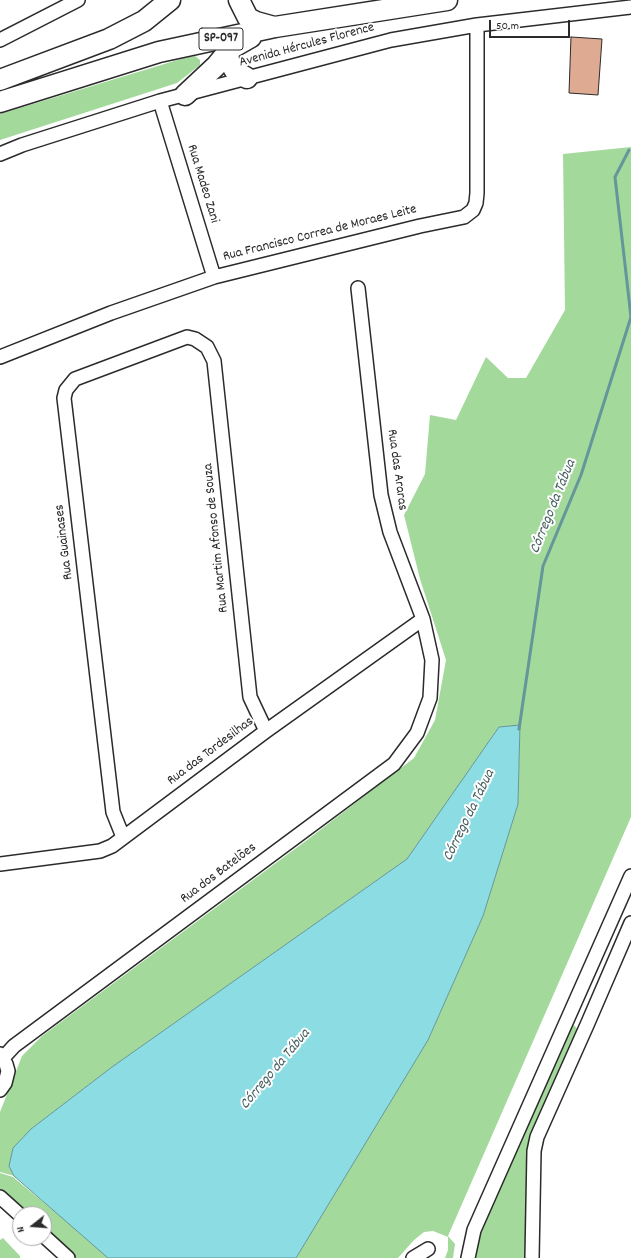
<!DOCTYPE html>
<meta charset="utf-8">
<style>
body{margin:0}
#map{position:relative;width:631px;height:1258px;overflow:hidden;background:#fff;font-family:Dekko,sans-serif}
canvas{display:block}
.north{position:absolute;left:12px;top:1206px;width:40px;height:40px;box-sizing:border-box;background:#fff;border:1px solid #aaa;border-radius:50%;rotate:253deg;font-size:11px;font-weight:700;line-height:16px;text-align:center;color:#2b2b2b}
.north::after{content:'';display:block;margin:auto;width:14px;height:18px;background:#2b2b2b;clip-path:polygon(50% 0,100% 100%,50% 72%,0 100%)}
.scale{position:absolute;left:489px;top:20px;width:81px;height:18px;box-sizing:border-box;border:2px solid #2b2b2b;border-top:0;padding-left:5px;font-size:12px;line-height:14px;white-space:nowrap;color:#2b2b2b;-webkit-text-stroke:3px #fff;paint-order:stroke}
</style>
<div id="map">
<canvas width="631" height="1258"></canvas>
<div class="north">N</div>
<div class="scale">50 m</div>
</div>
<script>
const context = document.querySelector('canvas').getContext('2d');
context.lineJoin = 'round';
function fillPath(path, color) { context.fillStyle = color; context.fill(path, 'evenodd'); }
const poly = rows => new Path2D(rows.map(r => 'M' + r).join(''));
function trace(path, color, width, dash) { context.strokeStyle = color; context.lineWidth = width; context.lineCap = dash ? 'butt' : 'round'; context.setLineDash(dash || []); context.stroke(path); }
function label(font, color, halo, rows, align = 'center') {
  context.font = font + ' Dekko,sans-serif'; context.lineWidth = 4; context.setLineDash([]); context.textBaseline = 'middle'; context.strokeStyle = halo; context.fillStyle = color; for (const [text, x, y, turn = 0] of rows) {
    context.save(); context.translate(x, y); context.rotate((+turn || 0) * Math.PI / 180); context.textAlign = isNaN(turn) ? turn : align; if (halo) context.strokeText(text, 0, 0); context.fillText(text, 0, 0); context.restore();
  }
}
const green = poly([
 [195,56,200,60,200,65,177,83,0,140,0,114,184,58],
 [631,147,631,817,448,1236,455,1244,453,1258,445,1258,448,1250,448,1237,433,1231,424,1232,414,1240,398,1258,296,1258,428,1040,483,916,518,804,520,726,499,727,407,859,112,1067,31,1129,9,1166,14,1176,0,1172,0,1112,22,1056,42,1036,307,840,414,758,435,720,446,660,420,579,404,515,425,474,430,415,456,420,486,357,508,378,526,378,565,310,563,154],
 [574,1025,578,1030,532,1133,528,1148,525,1258,475,1258,481,1232,568,1028],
 [0,1173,13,1177,111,1258,75,1258,44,1230,44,1214,27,1214,0,1189],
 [3,1238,20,1256,20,1258,0,1258,0,1240]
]);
const water = poly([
 [520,725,518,804,483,916,428,1040,296,1258,108,1258,14,1176,9,1166,13,1148,31,1129,112,1067,407,859,499,727,520,725]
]);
const stream = poly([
 [519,729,543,566,581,475,631,317,615,177,629,150]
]);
const building = poly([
 [571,37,602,39,598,95,569,93,571,37]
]);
const minor = poly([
 [0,40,78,0],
 [160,101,214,277],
 [0,154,22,145,160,101,391,40,477,25,631,7],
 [0,357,111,313,214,277,420,226,464,217,473,210,476,203,477,193,477,25],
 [123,837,113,812,64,398,66,390,75,379,187,337,195,339,207,347,214,361,250,697,266,731],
 [0,864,100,851,112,846,266,731,423,619],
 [0,1054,6,1064,8,1071,5,1083,0,1090],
 [3,1058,14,1046,394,764,417,733,430,698,432,660,423,619,390,532,381,495,358,288],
 [0,1197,20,1215],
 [44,1236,68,1258],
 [413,1258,428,1249],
 [468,1258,474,1230,631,876],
 [532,1258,534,1151,537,1137,587,1025,631,923]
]);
const primary = poly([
 [239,0,248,18,256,22,274,27],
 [247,78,235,71,228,59,230,49,251,37],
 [0,80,109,39,144,21,170,0],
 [185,95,216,66,230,49],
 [0,102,159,52,275,27,447,0]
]);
const shields = [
 [221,39,44]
];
const shieldNames = [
 ["SP-097",221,39]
];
const streetNames = [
 ["Avenida Hércules Florence",307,46,-15],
 ["Rua Madeo Zani",202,184,73],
 ["Rua Francisco Correa de Moraes Leite",320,234,-14],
 ["Rua das Araras",396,470,82],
 ["Rua Martim Afonso de Souza",217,538,-96],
 ["Rua Guainases",65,542,-97],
 ["Rua das Tordesilhas",211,752,-37],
 ["Rua dos Batelões",219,874,-37]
];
const waterNames = [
 ["Córrego da Tábua",554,507,-68],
 ["Córrego da Tábua",470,816,-64],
 ["Córrego da Tábua",276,1070,-50]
];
fillPath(green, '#a4d99c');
fillPath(water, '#8bdde3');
trace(water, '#659699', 1);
trace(stream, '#659699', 3);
fillPath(building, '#deaa92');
trace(building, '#2b2b2b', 1);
trace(minor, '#2b2b2b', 16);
trace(primary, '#2b2b2b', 23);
trace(minor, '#fff', 13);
trace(primary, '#fff', 20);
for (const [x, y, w] of shields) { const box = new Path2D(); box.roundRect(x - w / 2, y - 11, w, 22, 3); context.fillStyle = '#fff'; context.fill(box); trace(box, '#2b2b2b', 1); }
label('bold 13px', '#2b2b2b', null, shieldNames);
label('14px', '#2b2b2b', '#fff', streetNames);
label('italic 15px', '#486062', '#fff', waterNames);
</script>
